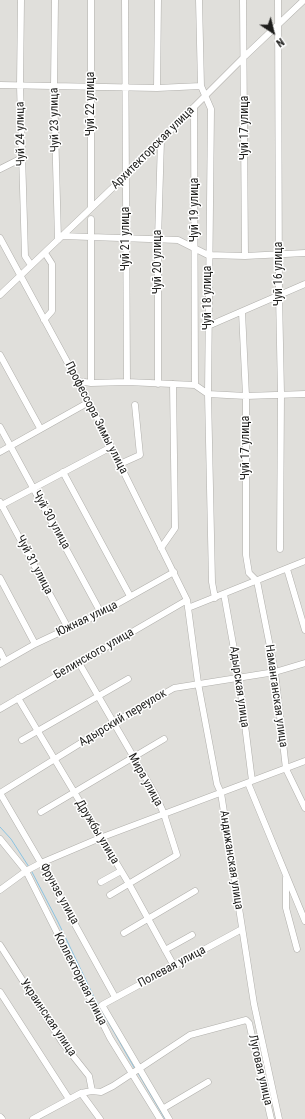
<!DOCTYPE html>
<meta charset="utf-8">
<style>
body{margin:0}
#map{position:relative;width:305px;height:1119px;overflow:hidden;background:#e0dfdb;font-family:"Roboto Condensed",sans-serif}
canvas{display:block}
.north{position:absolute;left:253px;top:12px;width:40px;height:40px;-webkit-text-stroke:3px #fff;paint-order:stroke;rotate:145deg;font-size:11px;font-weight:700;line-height:16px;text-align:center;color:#1e1e1c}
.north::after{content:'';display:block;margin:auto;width:14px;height:18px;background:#1e1e1c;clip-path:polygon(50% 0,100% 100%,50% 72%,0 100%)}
</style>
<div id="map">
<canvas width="305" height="1119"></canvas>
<div class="north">N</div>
</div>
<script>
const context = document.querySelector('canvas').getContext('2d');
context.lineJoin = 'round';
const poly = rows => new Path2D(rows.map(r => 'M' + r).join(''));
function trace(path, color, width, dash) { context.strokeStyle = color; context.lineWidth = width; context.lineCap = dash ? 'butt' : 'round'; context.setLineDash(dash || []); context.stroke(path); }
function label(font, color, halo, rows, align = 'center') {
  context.font = font + ' "Roboto Condensed",sans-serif'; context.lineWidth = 3; context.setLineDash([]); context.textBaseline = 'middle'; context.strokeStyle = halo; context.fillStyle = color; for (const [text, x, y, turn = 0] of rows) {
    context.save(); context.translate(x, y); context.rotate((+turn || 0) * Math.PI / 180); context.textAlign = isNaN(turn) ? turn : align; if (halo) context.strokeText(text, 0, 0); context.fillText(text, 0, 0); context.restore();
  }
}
const stream = poly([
 [0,827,11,839,29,867],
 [32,872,58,922,94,997,135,1069],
 [138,1073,165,1119]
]);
const minor = poly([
 [21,0,20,86,25,256,31,265],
 [55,0,54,87,58,240],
 [91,0,91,208],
 [125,0,127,382],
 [199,0,201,86,211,109,208,394,212,582,215,598],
 [243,0,245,256],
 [278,0,279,294,281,394,280,549],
 [0,85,157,88,201,86],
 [157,88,158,0],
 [194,107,195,385],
 [0,169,22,158],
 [62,236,178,240,208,255,245,256,305,253],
 [0,238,89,402,187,600,198,683,217,784,221,793,254,1004,279,1119],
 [0,295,126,175,245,56,304,0],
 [242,312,246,396,246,555,249,573,257,581,275,672,286,769,305,808],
 [44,320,52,311,52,264,45,253],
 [208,326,305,284],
 [0,355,40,428],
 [78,381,91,383,127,382,195,385,208,394,246,396,305,394],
 [91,383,91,219],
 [158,384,158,239,161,140],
 [0,427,101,613],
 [0,452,89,402],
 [120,464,140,455,135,405],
 [63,472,130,596],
 [0,502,68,628],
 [0,506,111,447],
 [161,548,175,528,173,384],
 [287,569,305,630],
 [0,578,35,644],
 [224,594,239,677,252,781],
 [188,608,305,561],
 [0,651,5,661],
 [79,663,155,794,164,814,177,855,110,895],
 [0,664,35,644,101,613,174,572],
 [18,698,129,884,174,966],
 [0,709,187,600],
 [22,740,128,679],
 [248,783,305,921],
 [0,793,113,723,174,688,275,672,305,663],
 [0,793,41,863,115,997],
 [41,812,164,739],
 [0,839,26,871,110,1038,160,1119],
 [286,878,286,908,297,949],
 [101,882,121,871],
 [0,890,26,871,41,863,100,838,305,761],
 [124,933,195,891],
 [0,945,62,1042,89,1076,92,1091],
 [165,950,192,935],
 [0,992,69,1099],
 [81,1093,100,1119],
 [164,1108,208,1082],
 [33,1119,81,1093,92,1091,101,1092,113,1086,190,1035,246,1020,249,1023,271,1119],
 [169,1119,102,1005,242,929]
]);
const major = poly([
 [0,1118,1,1119]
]);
const streetNames = [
 ["Чуй 22 улица",91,104,-90],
 ["Чуй 23 улица",55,120,-91],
 ["Чуй 17 улица",245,128,-90],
 ["Чуй 24 улица",21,134,-91],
 ["Архитекторская улица",153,148,-45],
 ["Чуй 19 улица",195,210,-90],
 ["Чуй 21 улица",126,239,-90],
 ["Чуй 20 улица",158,262,-90],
 ["Чуй 16 улица",279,274,-90],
 ["Чуй 18 улица",208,298,-90],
 ["Профессора Зимы улица",96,418,63],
 ["Чуй 17 улица",246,448,-90],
 ["Чуй 30 улица",51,520,61],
 ["Чуй 31 улица",34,565,62],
 ["Южная улица",87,619,-26],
 ["Белинского улица",94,654,-30],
 ["Адырская улица",239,687,82],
 ["Наманганская улица",276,696,82],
 ["Адырский переулок",123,718,-31],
 ["Мира улица",145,780,61],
 ["Дружбы улица",97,832,59],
 ["Андижанская улица",231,860,81],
 ["Фрунзе улица",59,894,61],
 ["Полевая улица",172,967,-28],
 ["Коллекторная улица",80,979,63],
 ["Украинская улица",48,1018,56],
 ["Луговая улица",260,1070,77]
];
trace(stream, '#8ac3e2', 1);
trace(minor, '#b0afab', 7);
trace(major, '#b0afab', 9);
trace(minor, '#fff', 6);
trace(major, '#fff', 8);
label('12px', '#1e1e1c', '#fff', streetNames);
</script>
